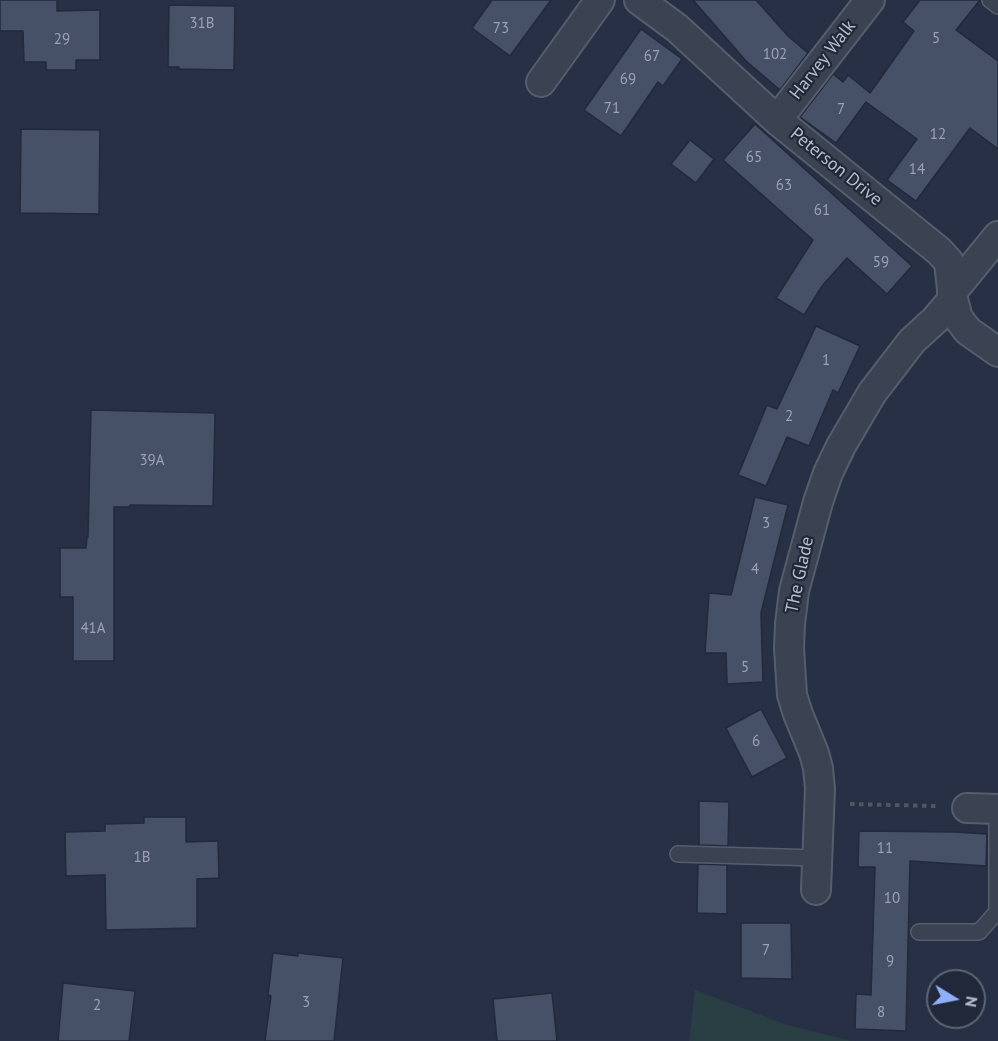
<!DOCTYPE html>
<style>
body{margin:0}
#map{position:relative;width:998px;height:1041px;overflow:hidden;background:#273044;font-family:"PT Sans",sans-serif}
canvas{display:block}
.north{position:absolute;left:926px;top:969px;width:60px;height:60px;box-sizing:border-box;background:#202839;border:2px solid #5d6474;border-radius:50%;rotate:100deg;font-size:16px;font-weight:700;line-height:24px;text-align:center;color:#b8becd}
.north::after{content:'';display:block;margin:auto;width:21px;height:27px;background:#90affa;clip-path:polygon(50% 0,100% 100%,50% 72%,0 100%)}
</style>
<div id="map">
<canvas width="998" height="1041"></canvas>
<div class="north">N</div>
</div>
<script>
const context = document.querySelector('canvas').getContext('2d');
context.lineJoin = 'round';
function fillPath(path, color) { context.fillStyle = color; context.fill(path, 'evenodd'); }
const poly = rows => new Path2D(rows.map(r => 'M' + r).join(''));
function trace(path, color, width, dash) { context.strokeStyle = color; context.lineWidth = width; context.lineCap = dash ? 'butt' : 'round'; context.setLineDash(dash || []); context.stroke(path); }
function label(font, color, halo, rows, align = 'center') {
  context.font = font + ' "PT Sans",sans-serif'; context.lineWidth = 4.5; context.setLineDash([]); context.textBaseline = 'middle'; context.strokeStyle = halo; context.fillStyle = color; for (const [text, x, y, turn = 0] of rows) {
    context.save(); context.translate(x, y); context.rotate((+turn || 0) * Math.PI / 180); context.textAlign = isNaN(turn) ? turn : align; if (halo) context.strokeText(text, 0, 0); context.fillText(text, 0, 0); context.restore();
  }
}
const green = poly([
 [695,990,787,1025,851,1041,689,1041]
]);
const building = poly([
 [0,0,57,0,57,11,100,10,100,60,76,60,76,70,46,70,46,62,24,62,23,31,0,31,0,0],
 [492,0,551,0,510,56,472,28,492,0],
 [693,0,756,0,788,36,808,53,780,90,746,61,693,0],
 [920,0,980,0,956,30,998,61,998,149,970,128,916,201,887,180,917,139,866,102,836,143,800,117,833,74,843,82,848,75,870,93,914,31,903,22,920,0],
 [169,5,235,6,234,70,179,69,179,67,168,67,169,5],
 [641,29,682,59,663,86,658,82,621,136,584,110,641,29],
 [755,124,912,266,887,294,847,258,822,286,804,315,776,298,813,240,723,160,755,124],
 [21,129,100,130,99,214,20,213,21,129],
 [690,140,714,159,696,183,671,164,690,140],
 [816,326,860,346,838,393,833,390,809,446,787,437,766,486,738,475,767,405,777,409,816,326],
 [91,410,215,413,213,506,130,505,130,507,114,507,114,661,73,661,73,597,60,597,60,548,86,548,87,537,88,537,91,410],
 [755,497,788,505,761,613,763,682,727,684,726,653,705,653,709,593,731,595,755,497],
 [761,709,787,758,752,777,726,728,761,709],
 [699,801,729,802,728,846,699,845,699,801],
 [144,817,186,817,186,842,218,841,219,878,197,879,197,928,106,930,105,875,66,876,65,832,105,831,105,824,144,823,144,817],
 [859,831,955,832,987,834,986,866,910,861,906,1031,855,1029,856,994,871,995,875,867,858,867,859,831],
 [698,864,727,865,727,914,697,913,698,864],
 [741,923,791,923,792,979,741,978,741,923],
 [273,953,298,956,298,953,343,958,334,1041,265,1041,271,996,268,995,273,953],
 [63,983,135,991,129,1041,58,1041,63,983],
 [552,993,557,1041,497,1041,493,999,552,993]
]);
const path = poly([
 [850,804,936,806]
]);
const service = poly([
 [990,0,998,6],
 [678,854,818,858],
 [919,932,979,932,997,912,997,809]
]);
const minor = poly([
 [639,0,677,28,777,120,939,251,949,262,953,299,958,318,968,331,998,352],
 [541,82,600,0],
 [777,120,870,0],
 [952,292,998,236],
 [967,808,998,809],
 [816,890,820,789,818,768,814,753,798,714,792,695,789,648,790,624,794,591,818,502,828,473,841,446,872,393,912,341,935,320,953,299]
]);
const numberNames = [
 ["31B",202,24],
 ["73",501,29],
 ["5",936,39],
 ["29",62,40],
 ["102",775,55],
 ["67",652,57],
 ["69",628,80],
 ["71",612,109],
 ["7",841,110],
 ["12",938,135],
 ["65",754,158],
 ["14",917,170],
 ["63",784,186],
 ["61",822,211],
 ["59",881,263],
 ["1",826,361],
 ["2",789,417],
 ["39A",152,461],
 ["3",766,524],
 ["4",755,570],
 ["41A",93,629],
 ["5",745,668],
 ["6",756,742],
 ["11",885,849],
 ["1B",142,858],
 ["10",892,899],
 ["7",766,951],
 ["9",890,962],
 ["3",306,1003],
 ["2",97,1006],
 ["8",881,1013]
];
const streetNames = [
 ["Harvey Walk",823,60,-52],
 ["Peterson Drive",836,167,39],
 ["The Glade",800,575,-78]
];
fillPath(green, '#293f44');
fillPath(building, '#465066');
trace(building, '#222a3b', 1.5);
trace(service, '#565e6d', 18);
trace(minor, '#565e6d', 32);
trace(path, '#475c61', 4, [4.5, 4.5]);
trace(service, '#3b4353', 15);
trace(minor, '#3b4353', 28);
label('15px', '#9ca2b3', null, numberNames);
label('18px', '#b8becd', '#202839', streetNames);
</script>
